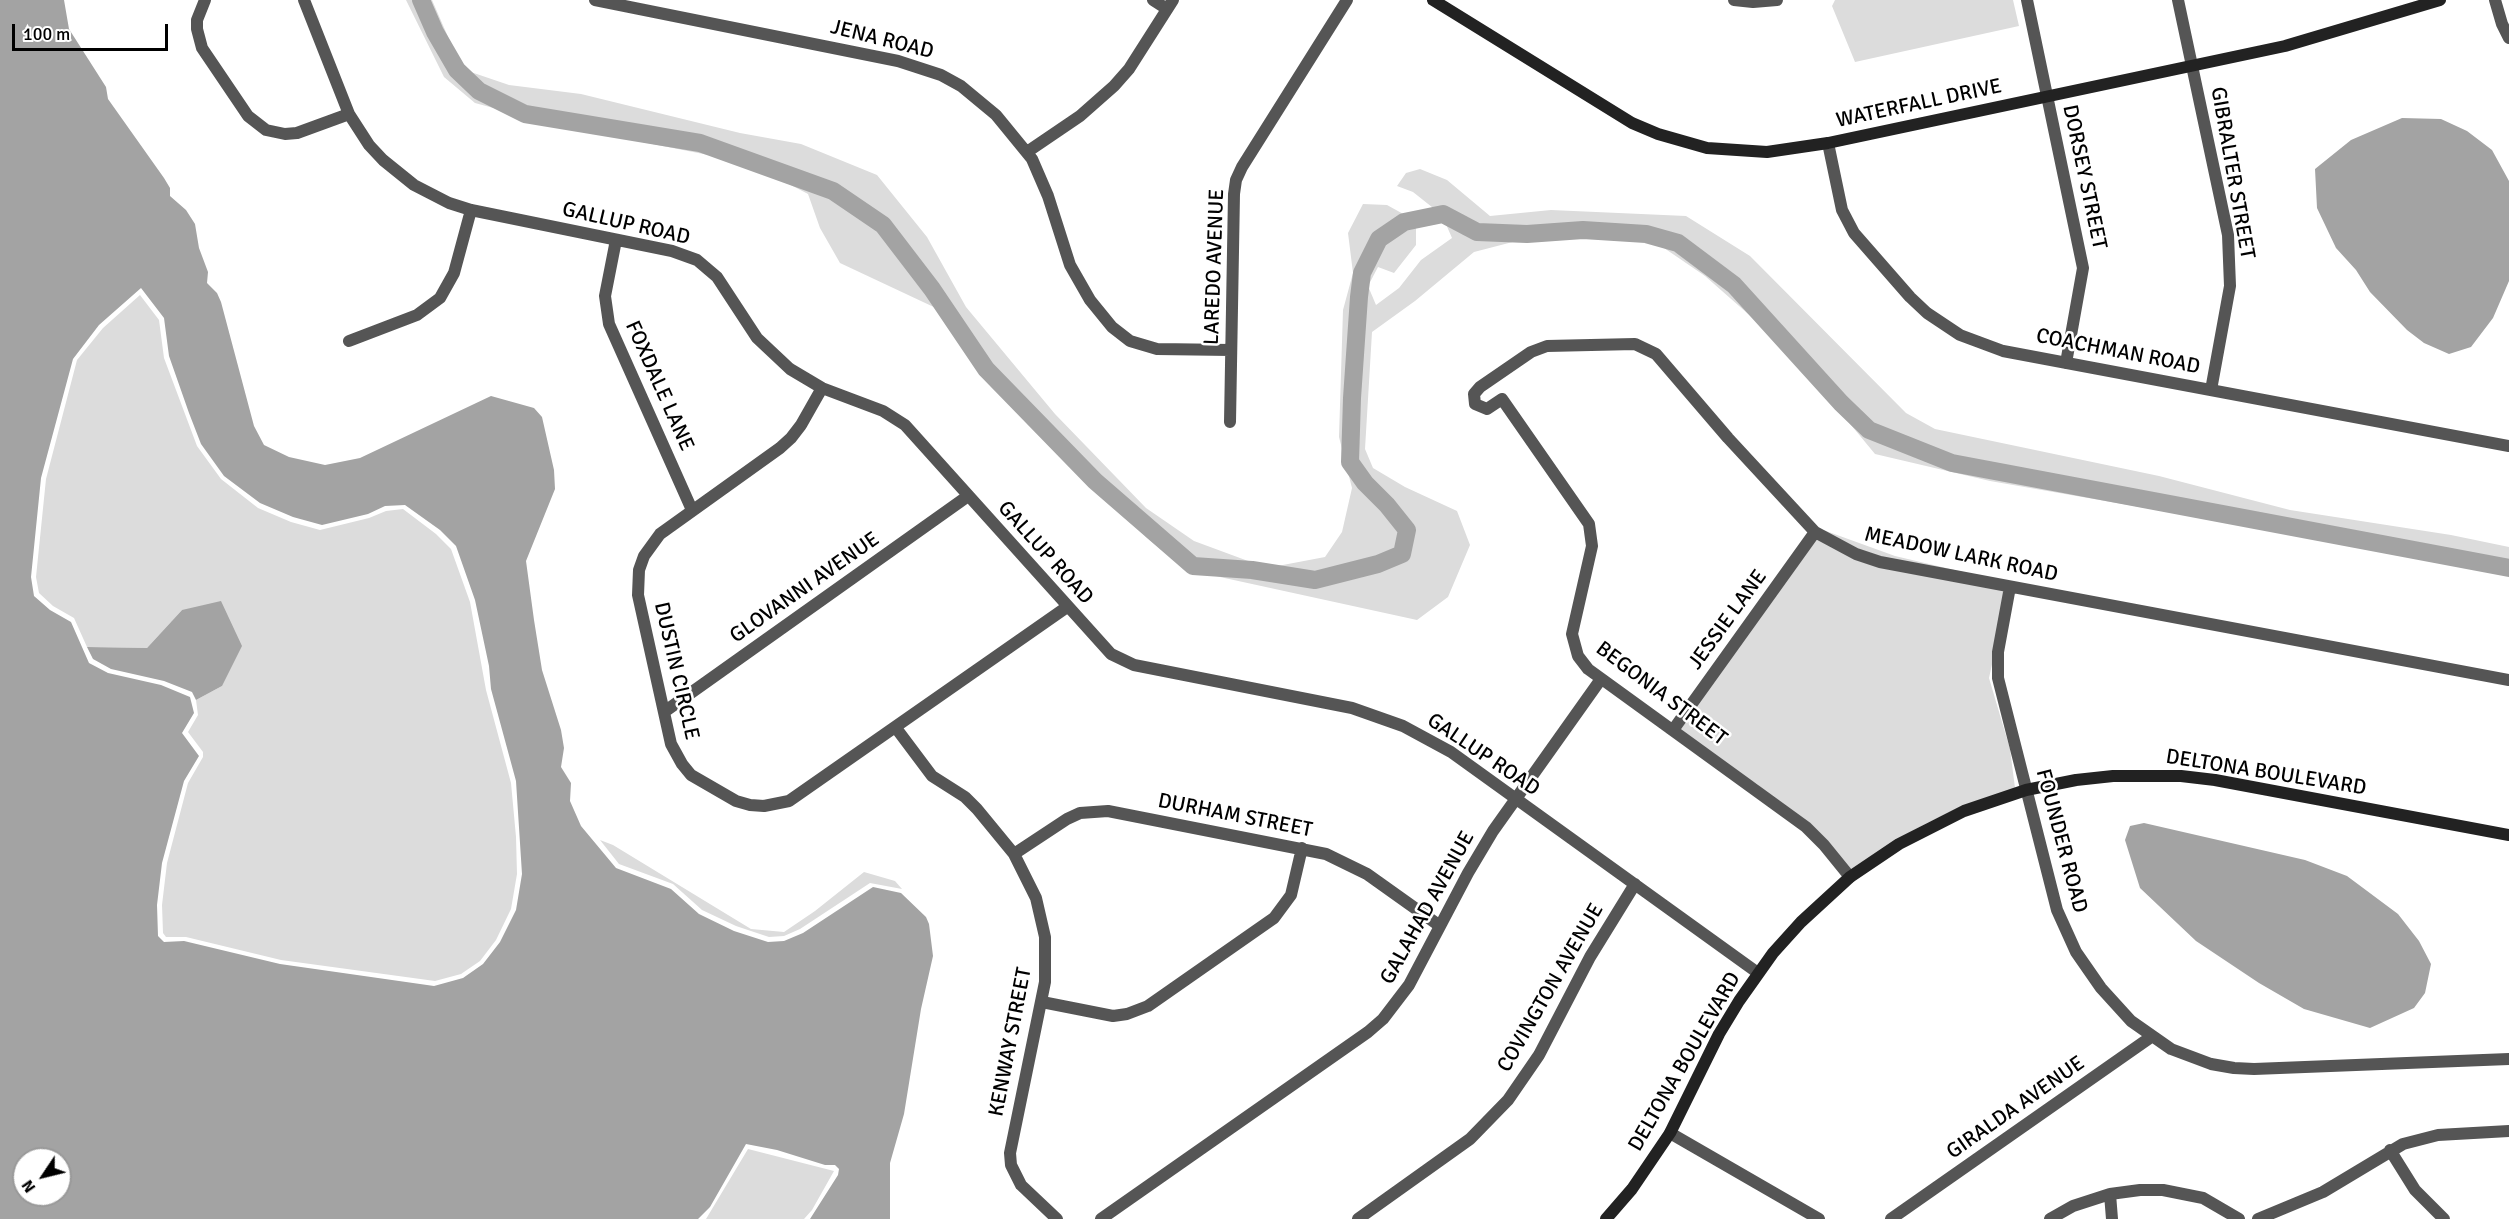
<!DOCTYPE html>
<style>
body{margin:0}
#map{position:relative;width:2509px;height:1219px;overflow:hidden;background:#fff;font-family:Signika,sans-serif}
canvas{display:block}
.north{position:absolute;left:12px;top:1147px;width:60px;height:60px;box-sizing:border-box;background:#fff;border:2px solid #999;border-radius:50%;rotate:235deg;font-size:16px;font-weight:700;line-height:24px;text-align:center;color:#000}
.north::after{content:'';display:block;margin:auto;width:21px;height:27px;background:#000;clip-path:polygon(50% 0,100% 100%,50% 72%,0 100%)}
.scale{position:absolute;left:12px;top:24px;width:156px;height:27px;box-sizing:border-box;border:3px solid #000;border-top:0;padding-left:8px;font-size:18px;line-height:21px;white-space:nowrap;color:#000;-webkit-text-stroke:4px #fff;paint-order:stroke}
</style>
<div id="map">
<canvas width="2509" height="1219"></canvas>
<div class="north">N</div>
<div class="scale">100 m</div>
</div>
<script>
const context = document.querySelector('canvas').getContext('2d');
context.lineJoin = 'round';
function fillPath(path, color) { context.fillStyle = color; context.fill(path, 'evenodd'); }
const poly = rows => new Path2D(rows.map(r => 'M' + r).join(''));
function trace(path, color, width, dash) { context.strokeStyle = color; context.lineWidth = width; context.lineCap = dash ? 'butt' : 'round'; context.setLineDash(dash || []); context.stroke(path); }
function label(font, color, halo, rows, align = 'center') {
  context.font = font + ' Signika,sans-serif'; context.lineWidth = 5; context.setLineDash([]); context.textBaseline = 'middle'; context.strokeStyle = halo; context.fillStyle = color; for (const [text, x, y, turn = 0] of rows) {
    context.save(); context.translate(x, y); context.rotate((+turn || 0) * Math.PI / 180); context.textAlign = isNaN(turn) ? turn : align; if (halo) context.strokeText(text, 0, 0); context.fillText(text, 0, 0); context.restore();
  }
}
const green = poly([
 [406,0,432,0,462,69,509,85,581,94,740,133,801,144,877,175,927,237,966,307,1055,414,1146,508,1194,541,1267,568,1325,557,1342,532,1352,488,1339,437,1343,310,1353,273,1348,233,1363,204,1387,205,1416,221,1416,245,1394,273,1378,267,1368,286,1376,305,1399,288,1421,260,1452,238,1442,215,1413,192,1397,186,1406,173,1420,169,1447,180,1490,216,1551,210,1686,216,1750,256,1906,413,1935,429,2159,476,2290,510,2451,535,2509,547,2509,571,1990,481,1875,454,1789,350,1705,276,1648,237,1555,231,1474,252,1415,301,1372,332,1365,449,1373,468,1405,487,1457,511,1470,545,1448,597,1417,620,1220,577,1183,567,1147,538,1057,442,938,309,840,263,820,228,808,194,749,163,556,125,475,103,444,77],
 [1835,0,2013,0,2019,26,1855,62,1832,6],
 [140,295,159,320,164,358,197,446,221,479,258,508,291,522,320,530,369,518,386,511,403,509,436,534,451,549,470,602,486,690,511,783,516,837,517,874,511,909,496,940,480,961,461,974,435,981,281,960,186,937,166,937,163,933,162,905,167,863,188,783,203,757,203,752,188,732,198,715,196,700,222,686,182,610,147,648,87,647,74,618,53,606,39,593,36,577,46,479,77,360,103,328],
 [1815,527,1895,556,2010,583,1989,678,2010,749,2015,788,1962,806,1927,823,1896,840,1848,873,1757,784,1666,733],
 [600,840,613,845,751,929,784,932,815,911,864,872,895,881,902,889,870,883,800,929,784,936,769,937,736,926,702,910,673,884,619,864],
 [748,1149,834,1171,812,1210,804,1219,706,1219]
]);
const water = poly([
 [0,0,64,0,69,29,106,87,108,99,164,178,170,188,170,196,186,210,195,224,199,248,208,272,207,283,217,293,221,302,254,426,264,445,289,457,325,465,360,458,491,396,534,408,542,417,554,470,555,489,526,561,534,620,542,670,561,730,564,748,561,767,571,783,570,801,581,826,616,868,671,889,699,914,734,931,768,942,784,941,803,933,873,887,901,893,926,917,929,924,933,956,921,1009,904,1114,890,1163,890,1219,810,1219,838,1175,839,1169,835,1165,825,1165,777,1150,746,1144,710,1207,698,1219,0,1219],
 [141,288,164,318,169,356,189,413,201,444,224,476,260,503,293,517,322,525,368,514,385,506,405,505,440,530,456,546,475,600,489,666,491,689,516,781,522,874,516,910,500,942,483,964,463,978,434,986,280,964,184,941,164,942,158,936,157,905,162,863,184,781,199,756,182,733,194,713,190,697,161,685,108,673,89,663,71,622,50,610,34,596,31,577,41,478,73,359,99,325],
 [24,1159,60,1159,60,1195,24,1195],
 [2402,118,2441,119,2467,131,2492,150,2509,181,2509,281,2493,318,2471,347,2449,354,2424,343,2407,330,2370,292,2356,270,2336,248,2317,208,2315,169,2351,140],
 [221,601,242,646,222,686,196,700,192,692,164,681,111,669,93,659,87,647,147,648,182,610],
 [2144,823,2305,860,2347,876,2398,914,2419,941,2431,964,2425,993,2414,1008,2370,1028,2304,1009,2259,983,2196,941,2140,888,2125,840,2130,826]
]);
const river = poly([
 [421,0,435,32,457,70,479,91,525,114,700,143,833,191,883,225,932,289,986,369,1095,481,1193,566,1252,570,1315,580,1378,564,1402,554,1407,530,1387,505,1365,483,1350,462,1352,398,1359,297,1362,273,1379,239,1404,222,1443,214,1477,232,1527,234,1583,230,1646,234,1678,243,1734,285,1841,403,1869,430,1952,463,2509,568]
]);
const street = poly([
 [205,0,197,20,197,29,202,48,248,116,266,130,285,134,297,133,349,114,304,0],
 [595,0,898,61,941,75,961,86,996,115,1032,159,1048,196,1070,265,1090,300,1112,327,1130,341,1157,349,1231,350],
 [1153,0,1167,9],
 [1734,0,1753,2,1777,0],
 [2027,0,2083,268,2066,363],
 [2178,0,2228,235,2230,286,2211,390],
 [2495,0,2502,24,2509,38],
 [349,114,369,145,383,160,414,185,449,203,471,210,672,251,697,260,717,277,757,338,790,369,822,388,883,411,905,425,1111,654,1134,665,1352,708,1403,726,1451,752,1758,973],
 [1828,143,1842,210,1854,233,1910,297,1927,313,1960,335,2003,351,2509,446],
 [1027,152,1080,116,1114,86,1129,69,1173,0],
 [616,240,605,296,609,324,692,510],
 [349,341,417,315,440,298,454,273,471,210],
 [822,388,801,425,791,438,780,448,660,534,644,556,639,570,638,595,671,744,682,764,691,775,736,801,750,805,764,806,789,801,1067,607],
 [1230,422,1234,194,1236,180,1242,167,1347,0],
 [2010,587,1998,652,1998,678,2057,910,2076,952,2101,988,2131,1021,2171,1049,2211,1064,2234,1068,2254,1069,2509,1059],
 [664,712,968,496],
 [896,728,932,776,965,797,977,809,1014,854,1036,898,1045,937,1045,982,1010,1153,1011,1165,1021,1185,1057,1219],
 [1673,730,1815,532],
 [1014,854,1067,819,1080,813,1108,811,1326,854,1367,874,1440,926],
 [1850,877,1824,845,1806,827,1588,669,1578,656,1572,634,1592,546,1589,524,1502,399,1487,409,1475,404,1474,394,1480,387,1531,352,1547,346,1635,344,1656,354,1728,438,1815,532,1856,554,1880,562,2509,680],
 [1042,1002,1113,1016,1127,1014,1148,1006,1274,918,1291,895,1302,848],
 [1670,1133,1819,1219],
 [2390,1150,2415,1190,2444,1219],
 [2110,1194,2140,1190,2163,1190,2203,1198,2239,1219],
 [1101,1219,1368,1032,1383,1019,1409,985,1468,873,1493,831,1601,679],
 [1358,1219,1470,1139,1508,1100,1539,1055,1590,957,1635,884],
 [1891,1219,2151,1037],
 [2050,1219,2073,1206,2110,1194,2112,1219],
 [2258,1219,2323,1192,2403,1144,2438,1135,2509,1131]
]);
const secondary = poly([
 [1433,0,1632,123,1658,134,1707,148,1767,152,1828,143,2285,46,2440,0],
 [1606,1219,1632,1189,1670,1133,1719,1034,1739,1001,1773,953,1801,922,1850,877,1899,844,1964,811,2026,790,2076,780,2113,776,2181,776,2215,780,2509,835]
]);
const streetNames = [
 ["JENA ROAD",882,40,14],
 ["WATERFALL DRIVE",1919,104,-12],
 ["GIBRALTER STREET",2232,173,80],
 ["DORSEY STREET",2084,177,78],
 ["GALLUP ROAD",626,224,13],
 ["LAREDO AVENUE",1215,267,-88],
 ["COACHMAN ROAD",2118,352,11],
 ["FOXDALE LANE",659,386,66],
 ["GALLUP ROAD",1045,553,48],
 ["MEADOW LARK ROAD",1961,555,12],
 ["GLOVANNI AVENUE",805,588,-35],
 ["JESSIE LANE",1728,620,-54],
 ["DUSTIN CIRCLE",676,671,77],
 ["BEGONIA STREET",1661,694,37],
 ["GALLUP ROAD",1483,755,34],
 ["DELTONA BOULEVARD",2266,773,9],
 ["DURHAM STREET",1235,816,11],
 ["FOUNDER ROAD",2061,841,75],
 ["GALAHAD AVENUE",1428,908,-61],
 ["COVINGTON AVENUE",1551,988,-60],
 ["KENWAY STREET",1011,1042,-79],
 ["DELTONA BOULEVARD",1685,1062,-60],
 ["GIRALDA AVENUE",2016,1108,-35]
];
fillPath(green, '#dcdcdc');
fillPath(water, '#a3a3a3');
trace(river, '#a3a3a3', 18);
trace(street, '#555', 12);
trace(secondary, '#222', 12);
label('21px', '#000', '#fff', streetNames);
</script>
